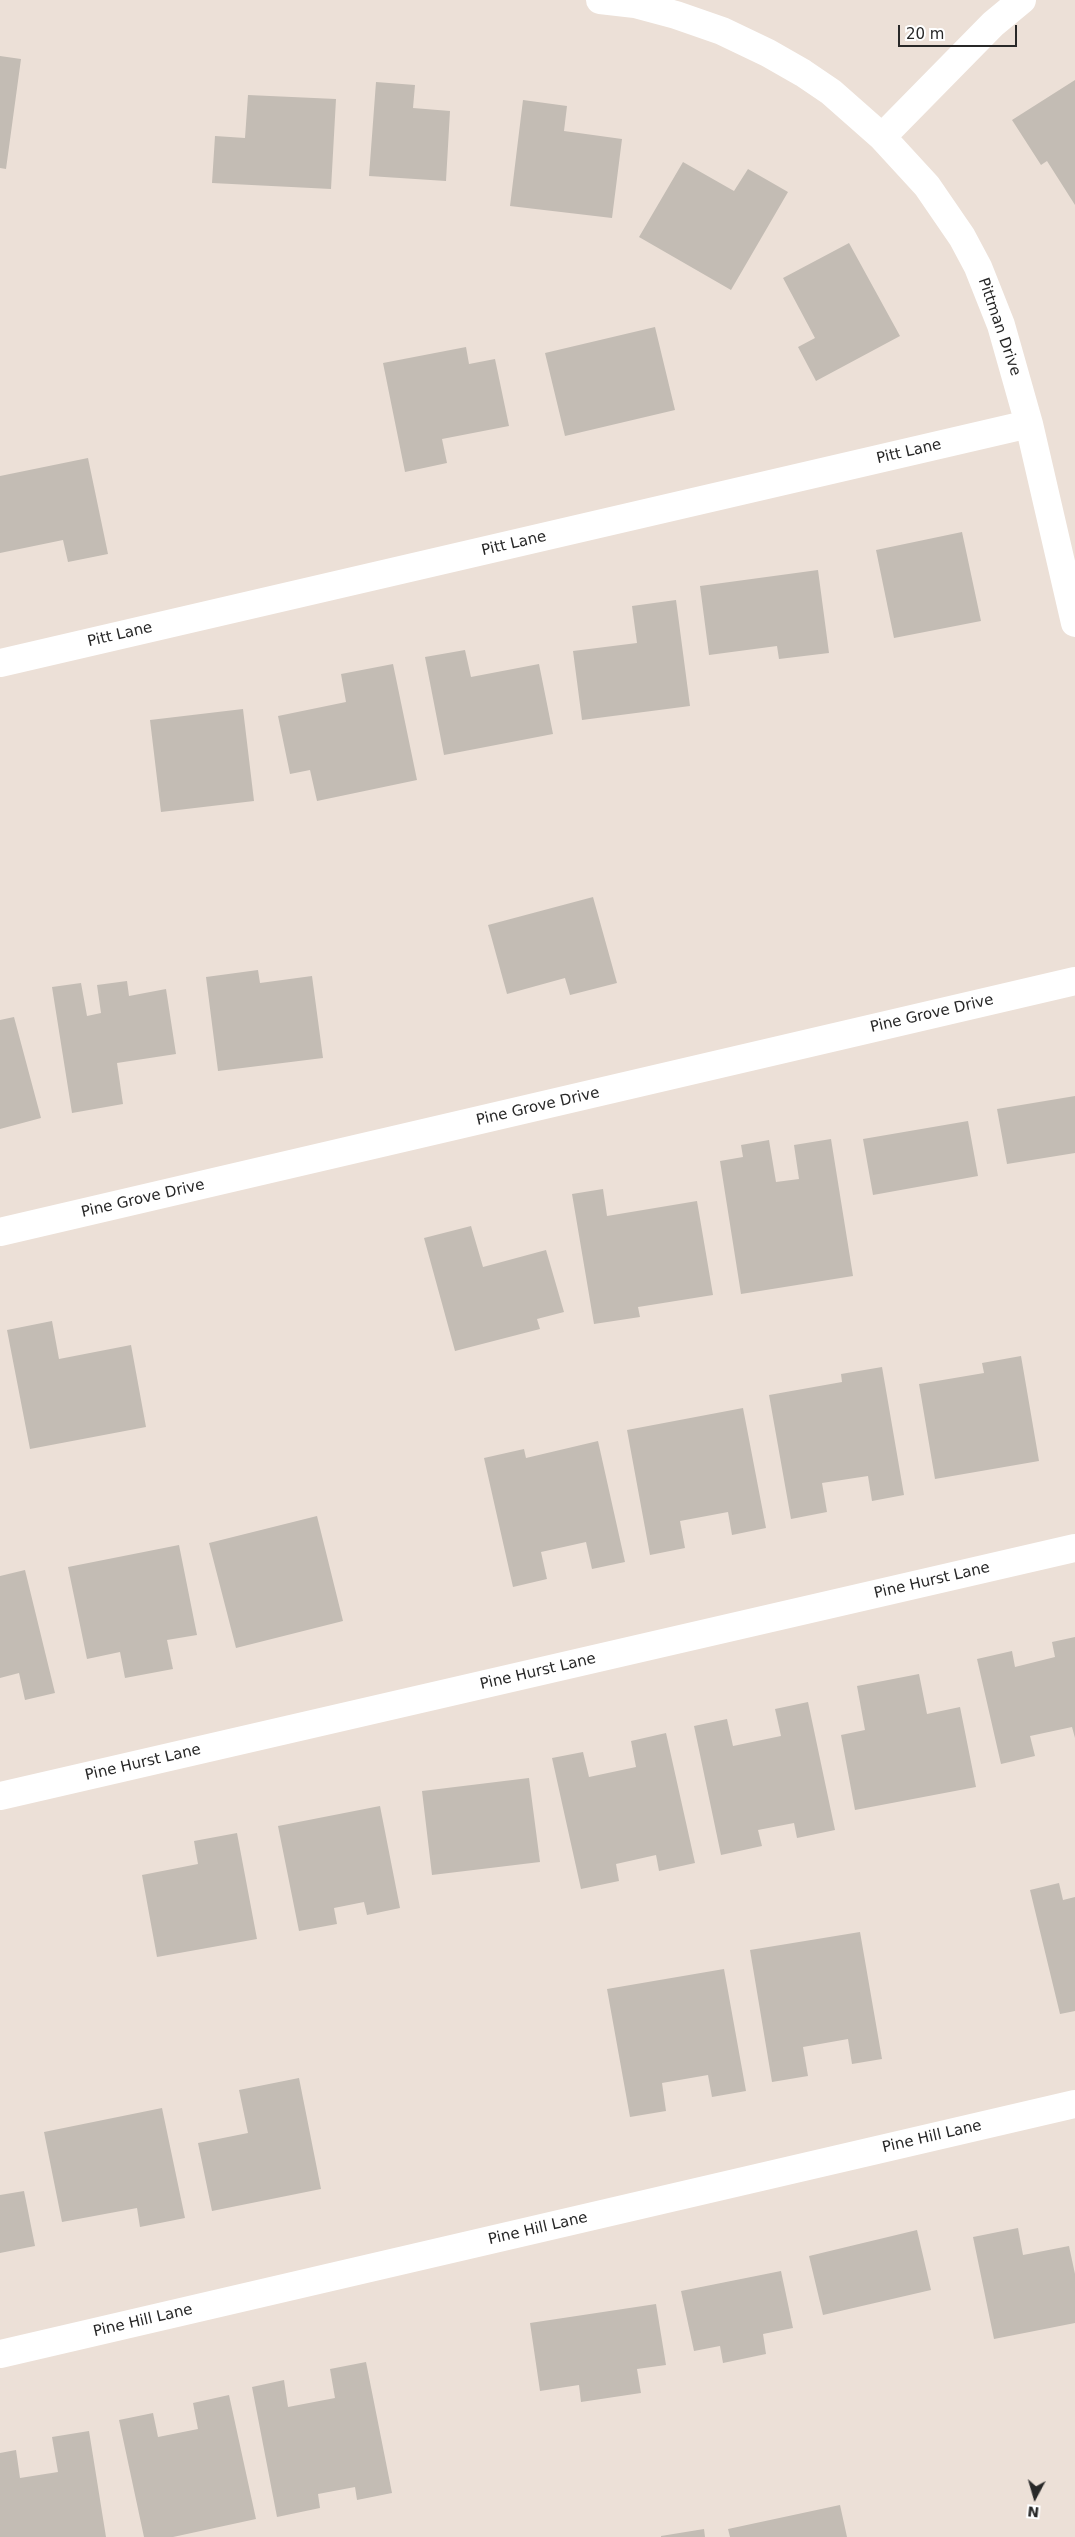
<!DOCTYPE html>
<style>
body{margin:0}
#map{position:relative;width:1075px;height:2537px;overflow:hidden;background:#ece0d7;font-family:"DejaVu Sans",sans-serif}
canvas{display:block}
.north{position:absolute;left:1010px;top:2472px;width:50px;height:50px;-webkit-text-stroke:4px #fff;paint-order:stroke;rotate:186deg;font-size:14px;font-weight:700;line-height:20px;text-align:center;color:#282828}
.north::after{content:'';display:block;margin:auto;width:18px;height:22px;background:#282828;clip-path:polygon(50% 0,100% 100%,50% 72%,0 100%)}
.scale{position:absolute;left:898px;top:25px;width:119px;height:22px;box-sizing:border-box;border:2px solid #282828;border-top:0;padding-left:6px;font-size:15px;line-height:18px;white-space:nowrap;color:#282828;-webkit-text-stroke:4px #fff;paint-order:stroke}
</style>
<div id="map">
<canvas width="1075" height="2537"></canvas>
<div class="north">N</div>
<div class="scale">20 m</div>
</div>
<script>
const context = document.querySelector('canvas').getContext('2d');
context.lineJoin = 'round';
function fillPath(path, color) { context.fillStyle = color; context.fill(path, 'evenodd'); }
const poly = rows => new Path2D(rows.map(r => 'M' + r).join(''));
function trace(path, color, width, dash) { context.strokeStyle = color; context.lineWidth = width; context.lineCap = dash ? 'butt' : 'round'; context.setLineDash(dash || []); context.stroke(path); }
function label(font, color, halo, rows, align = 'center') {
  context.font = font + ' "DejaVu Sans",sans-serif'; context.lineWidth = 4; context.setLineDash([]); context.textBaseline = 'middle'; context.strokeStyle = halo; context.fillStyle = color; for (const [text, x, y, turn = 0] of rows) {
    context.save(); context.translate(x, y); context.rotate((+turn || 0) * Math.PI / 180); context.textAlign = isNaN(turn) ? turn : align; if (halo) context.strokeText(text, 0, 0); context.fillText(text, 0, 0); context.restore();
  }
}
const building = poly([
 [0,56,21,59,6,169,0,168],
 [1075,80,1075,205,1047,161,1041,165,1012,120],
 [376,82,415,85,413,108,450,111,446,181,369,176],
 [248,95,336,99,331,189,212,183,215,136,245,138],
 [523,100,567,106,564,131,622,139,612,218,510,206],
 [683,162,734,191,748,169,788,192,731,290,639,237],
 [849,243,900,336,816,381,798,347,815,338,783,278],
 [655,327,675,410,565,436,545,353],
 [466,347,469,364,495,359,509,426,442,439,447,463,405,472,383,363],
 [88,458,108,554,68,562,63,540,0,553,0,476],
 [962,532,981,621,894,638,876,550],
 [818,570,829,653,779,659,777,646,709,655,700,586],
 [676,600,690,706,582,720,573,651,637,643,632,606],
 [465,650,471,677,539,664,553,734,444,755,425,657],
 [393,664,417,780,317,801,310,770,290,774,278,716,346,702,341,674],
 [243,709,254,801,161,812,150,720],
 [593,897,617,983,570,995,565,978,507,994,488,925],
 [258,970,260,983,312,976,323,1058,218,1071,206,977],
 [127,981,129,996,166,989,176,1054,117,1063,123,1104,72,1113,52,987,81,983,87,1016,101,1013,97,985],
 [14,1017,41,1118,0,1129,0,1020],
 [1075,1096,1075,1153,1007,1164,997,1109],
 [968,1121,978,1176,873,1195,863,1139],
 [831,1139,853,1276,741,1294,720,1161,743,1157,741,1145,769,1140,776,1182,799,1179,794,1145],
 [603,1189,607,1216,697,1201,713,1295,638,1307,640,1317,594,1324,572,1194],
 [471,1226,483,1267,546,1250,564,1312,537,1319,540,1329,455,1351,424,1238],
 [52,1321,59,1359,131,1345,146,1427,30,1449,7,1330],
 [1021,1356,1039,1461,935,1479,919,1384,984,1373,982,1363],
 [882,1367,904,1495,872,1501,868,1476,822,1483,827,1512,791,1519,769,1395,842,1382,841,1374],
 [743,1408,766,1528,732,1535,728,1512,680,1521,685,1548,650,1555,627,1430],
 [598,1441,625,1562,592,1569,586,1542,541,1552,547,1579,513,1587,484,1458,524,1449,526,1458],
 [317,1516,343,1621,236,1648,209,1543],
 [179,1545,197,1635,167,1640,173,1669,125,1678,120,1652,87,1659,68,1567],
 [25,1570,55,1693,25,1700,19,1673,0,1678,0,1576],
 [1075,1637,1075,1738,1072,1727,1030,1736,1035,1756,1001,1764,977,1659,1012,1651,1015,1667,1055,1657,1052,1642],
 [919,1674,927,1714,960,1707,976,1787,855,1810,841,1735,865,1730,857,1686],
 [808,1702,835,1830,797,1838,794,1823,758,1830,762,1846,721,1855,694,1726,727,1719,733,1746,781,1736,775,1709],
 [666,1733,695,1863,659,1871,656,1855,616,1864,619,1881,581,1889,552,1758,583,1752,589,1777,636,1767,631,1741],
 [529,1778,540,1862,432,1875,422,1791],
 [380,1806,400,1908,367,1915,364,1902,334,1908,337,1924,299,1931,278,1826],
 [237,1833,257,1939,157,1957,142,1875,198,1864,194,1841],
 [1059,1883,1063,1900,1075,1897,1075,2011,1060,2014,1030,1890],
 [860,1932,882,2059,852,2064,848,2039,803,2047,808,2076,772,2082,750,1950],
 [724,1969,746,2091,712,2097,708,2075,662,2083,666,2111,630,2117,607,1989],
 [299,2078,321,2189,212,2211,198,2143,248,2133,239,2090],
 [162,2108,185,2218,140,2227,137,2208,62,2222,44,2132],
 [24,2191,35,2246,0,2253,0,2195],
 [1018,2228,1023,2255,1069,2246,1075,2274,1075,2323,994,2339,973,2237],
 [917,2230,931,2290,823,2315,809,2256],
 [781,2271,793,2328,763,2334,766,2354,723,2363,720,2346,694,2351,681,2291],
 [656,2304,666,2365,637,2369,641,2393,581,2402,579,2385,540,2391,530,2323],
 [366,2362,392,2493,357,2500,355,2487,318,2494,320,2508,277,2517,252,2387,284,2380,288,2407,335,2398,330,2369],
 [229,2395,256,2519,173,2537,144,2537,119,2420,153,2413,158,2437,198,2429,193,2403],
 [89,2431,106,2537,0,2537,0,2453,16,2450,20,2478,58,2472,52,2437],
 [840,2505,847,2537,730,2537,728,2529],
 [704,2529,705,2537,661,2537,661,2536]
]);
const minor = poly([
 [600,0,635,4,676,15,722,31,768,53,803,73,831,92,882,137,927,186,962,237,978,267,1001,325,1029,424,1075,623],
 [882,137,993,24,1022,0],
 [0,663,1029,424],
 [0,1232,1075,981],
 [0,1796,1075,1548],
 [0,2354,1075,2104]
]);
const streetNames = [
 ["Pittman Drive",999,327,71],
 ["Pitt Lane",909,452,-13],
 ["Pitt Lane",514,544,-13],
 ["Pitt Lane",120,635,-13],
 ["Pine Grove Drive",932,1014,-13],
 ["Pine Grove Drive",538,1107,-13],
 ["Pine Grove Drive",143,1199,-13],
 ["Pine Hurst Lane",932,1581,-13],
 ["Pine Hurst Lane",538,1672,-13],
 ["Pine Hurst Lane",143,1763,-13],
 ["Pine Hill Lane",932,2137,-13],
 ["Pine Hill Lane",538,2229,-13],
 ["Pine Hill Lane",143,2321,-13]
];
fillPath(building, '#c3bcb4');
trace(minor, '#fff', 28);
label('15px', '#282828', '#fff', streetNames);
</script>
